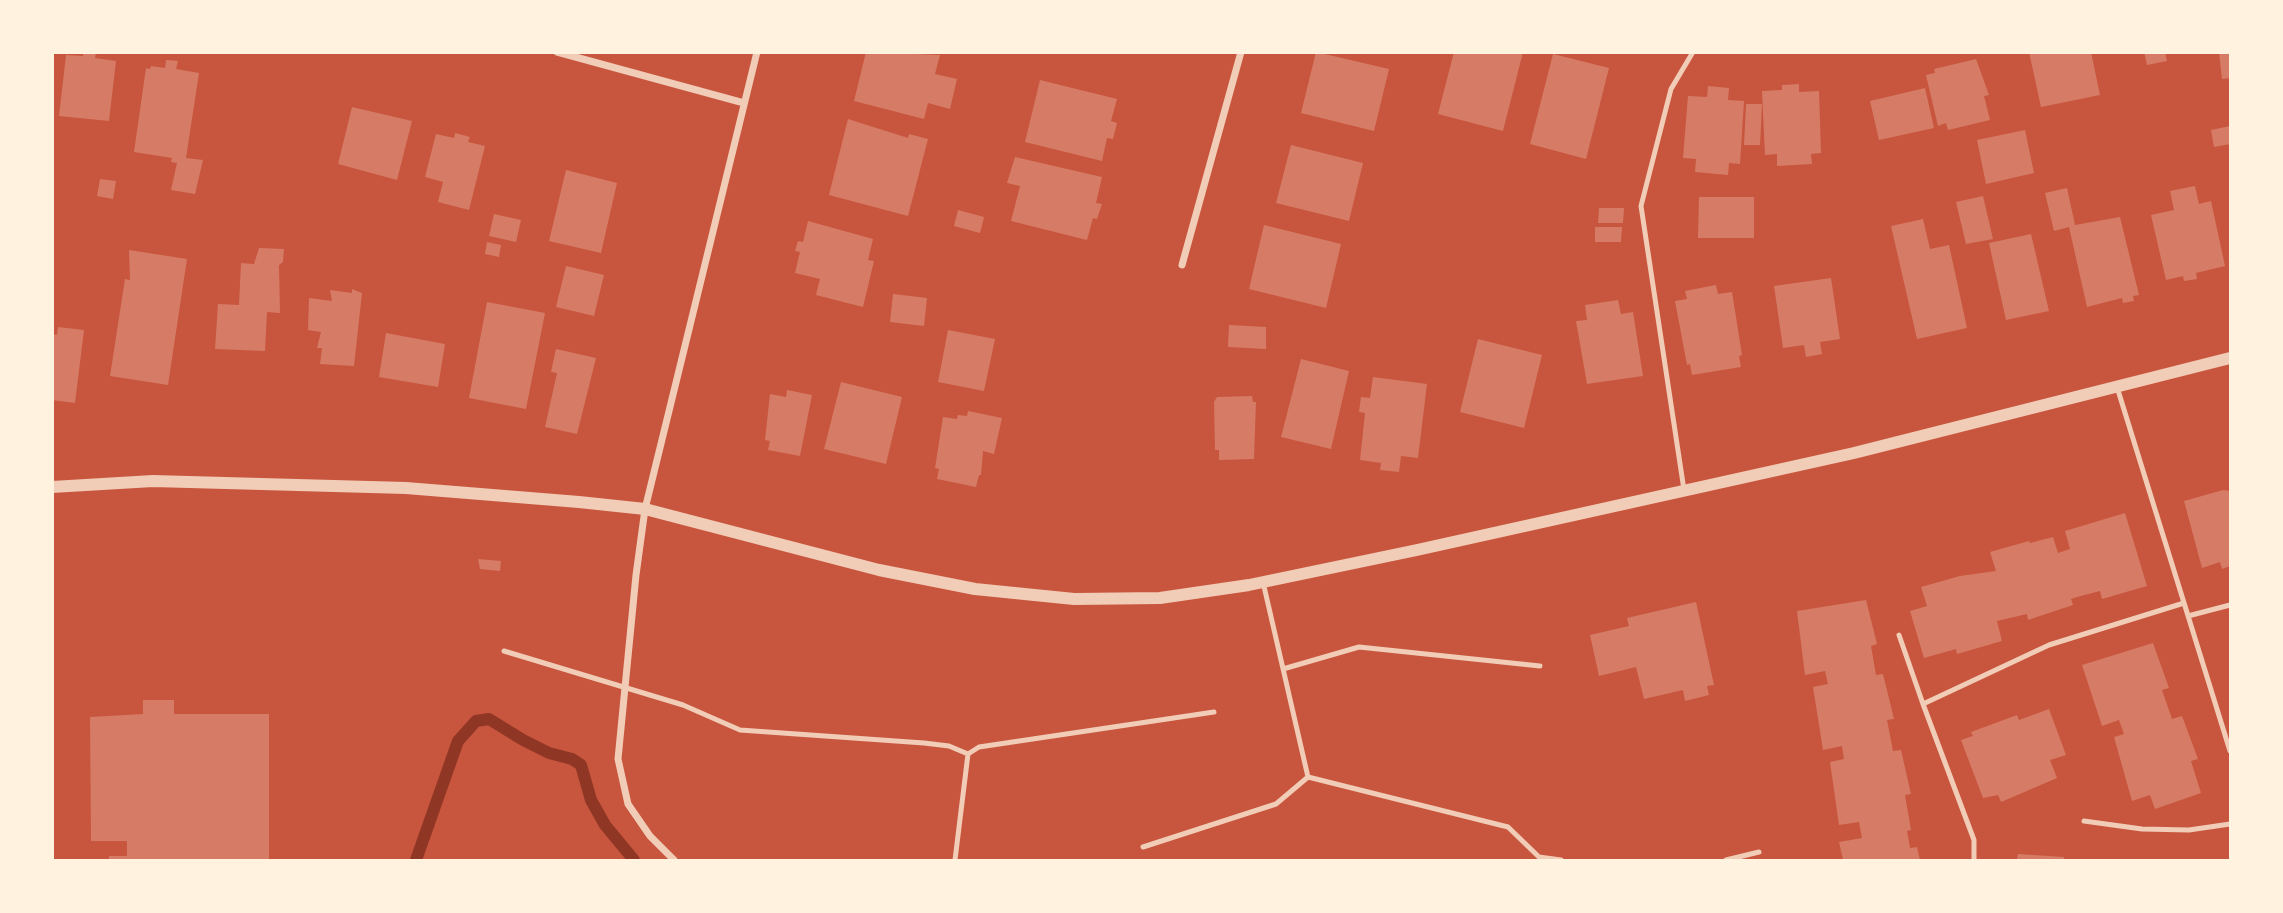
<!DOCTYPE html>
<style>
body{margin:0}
#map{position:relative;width:2283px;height:913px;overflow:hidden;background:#c8553d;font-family:"PT Serif",serif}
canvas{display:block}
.frame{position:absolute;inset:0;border:54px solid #fff3e0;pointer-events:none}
</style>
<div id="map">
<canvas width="2283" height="913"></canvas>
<div class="frame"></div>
</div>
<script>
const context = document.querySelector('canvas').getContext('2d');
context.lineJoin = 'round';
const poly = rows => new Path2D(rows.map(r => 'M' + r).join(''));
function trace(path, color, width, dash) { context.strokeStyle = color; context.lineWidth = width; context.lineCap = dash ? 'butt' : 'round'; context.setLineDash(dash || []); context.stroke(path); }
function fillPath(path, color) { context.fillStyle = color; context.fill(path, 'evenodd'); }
const stream = poly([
 [416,860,458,741,476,721,489,719,523,740,549,753,572,759,581,765,591,800,605,825,634,860]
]);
const building = poly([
 [83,52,96,52,95,58,116,61,109,121,59,116,66,55,83,56],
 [866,52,940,55,935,74,957,79,950,109,928,103,924,119,854,101],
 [1316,52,1389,69,1374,131,1301,113],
 [1454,52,1523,52,1503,131,1438,114],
 [2029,52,2091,52,2100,95,2041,107],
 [2144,52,2165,52,2167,61,2147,65],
 [2219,52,2230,52,2230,78,2222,79],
 [1553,54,1609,68,1586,159,1530,144],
 [1976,59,1989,95,1984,96,1990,120,1948,130,1946,123,1938,126,1926,75,1935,73,1934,69],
 [166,60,178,61,176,69,199,73,186,158,203,160,195,194,171,190,177,163,171,162,172,158,134,152,146,68,150,69,151,66,165,68],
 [1040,80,1117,99,1111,121,1117,123,1113,139,1107,138,1102,161,1025,142],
 [1799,84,1799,92,1819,91,1821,153,1811,154,1812,164,1777,166,1777,154,1765,155,1762,91,1782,90,1782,85],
 [1708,86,1729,88,1728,100,1744,101,1740,164,1729,163,1728,175,1695,172,1696,159,1683,158,1688,96,1707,97],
 [1925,88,1934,128,1879,140,1870,101],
 [1746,104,1762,104,1760,145,1744,145],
 [352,107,412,121,397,180,338,164],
 [848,119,908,138,909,134,928,139,908,216,829,195],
 [2230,126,2230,144,2214,147,2211,130],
 [2025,130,2034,173,1986,184,1977,140],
 [455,133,470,137,468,142,485,146,469,210,438,202,443,182,425,177,436,134,454,138],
 [1291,145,1363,163,1349,221,1276,203],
 [1015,157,1102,177,1096,203,1102,204,1097,219,1093,218,1087,240,1011,221,1020,186,1007,183],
 [566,170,617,183,601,253,549,241],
 [100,179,116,181,113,199,97,196],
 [2195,186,2199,204,2211,201,2225,266,2196,273,2197,279,2184,281,2183,276,2166,280,2151,215,2174,210,2170,191],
 [2067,188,2075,225,2120,217,2139,295,2133,296,2134,301,2123,303,2122,298,2087,307,2069,227,2054,231,2045,193],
 [1983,196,1993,239,1966,244,1956,202],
 [1699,197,1754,197,1754,238,1698,238],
 [1599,208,1624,208,1623,223,1598,223],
 [958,210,984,217,980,233,954,226],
 [494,214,521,220,516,242,489,236],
 [1923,219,1930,249,1949,245,1967,328,1917,339,1891,226],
 [808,221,873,239,868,260,874,261,863,307,816,295,820,279,795,273,800,252,795,251,798,241,803,242],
 [1264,225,1341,244,1326,308,1249,289],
 [1595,227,1622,227,1621,242,1595,242],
 [2031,234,2049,311,2006,320,1989,243],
 [487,242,501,245,499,257,485,254],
 [259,248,284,249,283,262,279,265,280,313,267,312,265,351,215,349,218,304,239,305,241,263,254,264],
 [129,250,187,259,168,385,110,376,125,279,130,280],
 [566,266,604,275,594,316,556,307],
 [1831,278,1840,339,1820,342,1822,354,1806,357,1804,345,1783,348,1774,286],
 [1716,285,1718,294,1732,292,1742,355,1739,356,1741,367,1692,375,1690,364,1687,365,1675,301,1687,299,1685,291],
 [352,289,362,293,354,366,320,364,322,348,317,348,321,332,308,330,309,298,332,301,330,290,352,293],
 [893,294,927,298,924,326,890,322],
 [1618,300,1621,314,1633,312,1643,376,1587,384,1576,321,1587,320,1585,305],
 [487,302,545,313,526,409,469,398],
 [1229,325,1266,327,1266,349,1228,347],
 [58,327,84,330,75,403,52,400,52,334,57,335],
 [948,330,995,339,984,391,938,382],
 [386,333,445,344,438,387,379,377],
 [1478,339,1542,355,1524,428,1460,412],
 [556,349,596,358,577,434,545,427,557,373,551,372],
 [1301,359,1349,371,1331,449,1281,437],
 [1373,377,1427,384,1418,458,1401,456,1399,472,1380,470,1381,463,1360,460,1365,413,1359,412,1361,397,1370,398],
 [841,382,902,397,886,464,824,449],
 [787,390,812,395,800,456,768,450,770,441,765,440,770,394,786,397],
 [1252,396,1253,402,1256,402,1254,459,1219,460,1219,450,1215,450,1214,402,1217,397],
 [968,411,1002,418,994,454,983,451,981,475,979,475,976,487,937,479,939,469,935,468,943,417,957,419,958,415,967,416],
 [2223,490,2230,491,2230,566,2222,569,2220,562,2202,568,2184,501],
 [2125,513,2147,586,2102,599,2100,591,2077,597,2071,599,2073,605,2028,620,2027,614,1997,621,2002,641,1957,654,1956,649,1924,658,1910,611,1927,606,1921,587,1960,576,1996,571,1990,552,2029,541,2030,543,2053,537,2058,553,2070,549,2065,531],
 [478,559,501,561,500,571,480,569],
 [1866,600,1877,644,1871,646,1876,675,1883,674,1894,719,1887,720,1893,751,1901,750,1911,794,1905,795,1911,830,1907,831,1910,848,1917,847,1920,860,1843,860,1839,842,1862,838,1859,822,1839,825,1830,762,1844,759,1842,746,1823,750,1813,687,1828,684,1825,671,1805,675,1797,611],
 [1696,602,1714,685,1707,686,1709,695,1685,701,1683,690,1644,699,1636,667,1599,676,1590,635,1629,626,1627,618],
 [2153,643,2169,688,2162,690,2172,719,2182,716,2198,759,2191,761,2201,793,2155,809,2150,795,2132,801,2114,737,2124,734,2119,720,2102,726,2082,665],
 [143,700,174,700,174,714,269,714,269,860,109,860,109,856,127,856,127,841,91,841,90,717,143,714],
 [2049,709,2066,755,2050,760,2057,778,2001,802,1998,795,1983,798,1961,740,1973,736,1971,732,2017,715,2019,720],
 [2018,854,2064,857,2064,860,2017,860]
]);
const service = poly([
 [2117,387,2230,751],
 [1684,490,1641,206,1671,89,1693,52],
 [1263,582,1308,777,1508,827,1539,857,1561,860],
 [2188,616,2230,605],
 [1899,635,1923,704],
 [504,651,683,705,740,730,924,743,949,746,968,754],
 [1283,669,1359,647,1540,666],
 [2084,821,2142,829,2189,830,2230,824],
 [1143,847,1276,804,1308,777],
 [955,860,968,754,979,747,1214,712],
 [1726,860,1759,852],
 [1974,860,1974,840,1923,704,2049,645,2184,603]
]);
const minor = poly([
 [557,52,744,103],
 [1182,265,1241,52],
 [674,860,650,836,628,804,618,759,636,575,645,509,757,52]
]);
const tertiary = poly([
 [52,487,153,481,406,488,579,502,645,509,879,570,975,589,1074,599,1160,598,1249,585,1417,550,1854,453,2230,358]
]);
trace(stream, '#8f3625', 12);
fillPath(building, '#d67c66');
trace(service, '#f1ccb7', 5);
trace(minor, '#f1ccb7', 7);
trace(tertiary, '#f1ccb7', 12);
</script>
